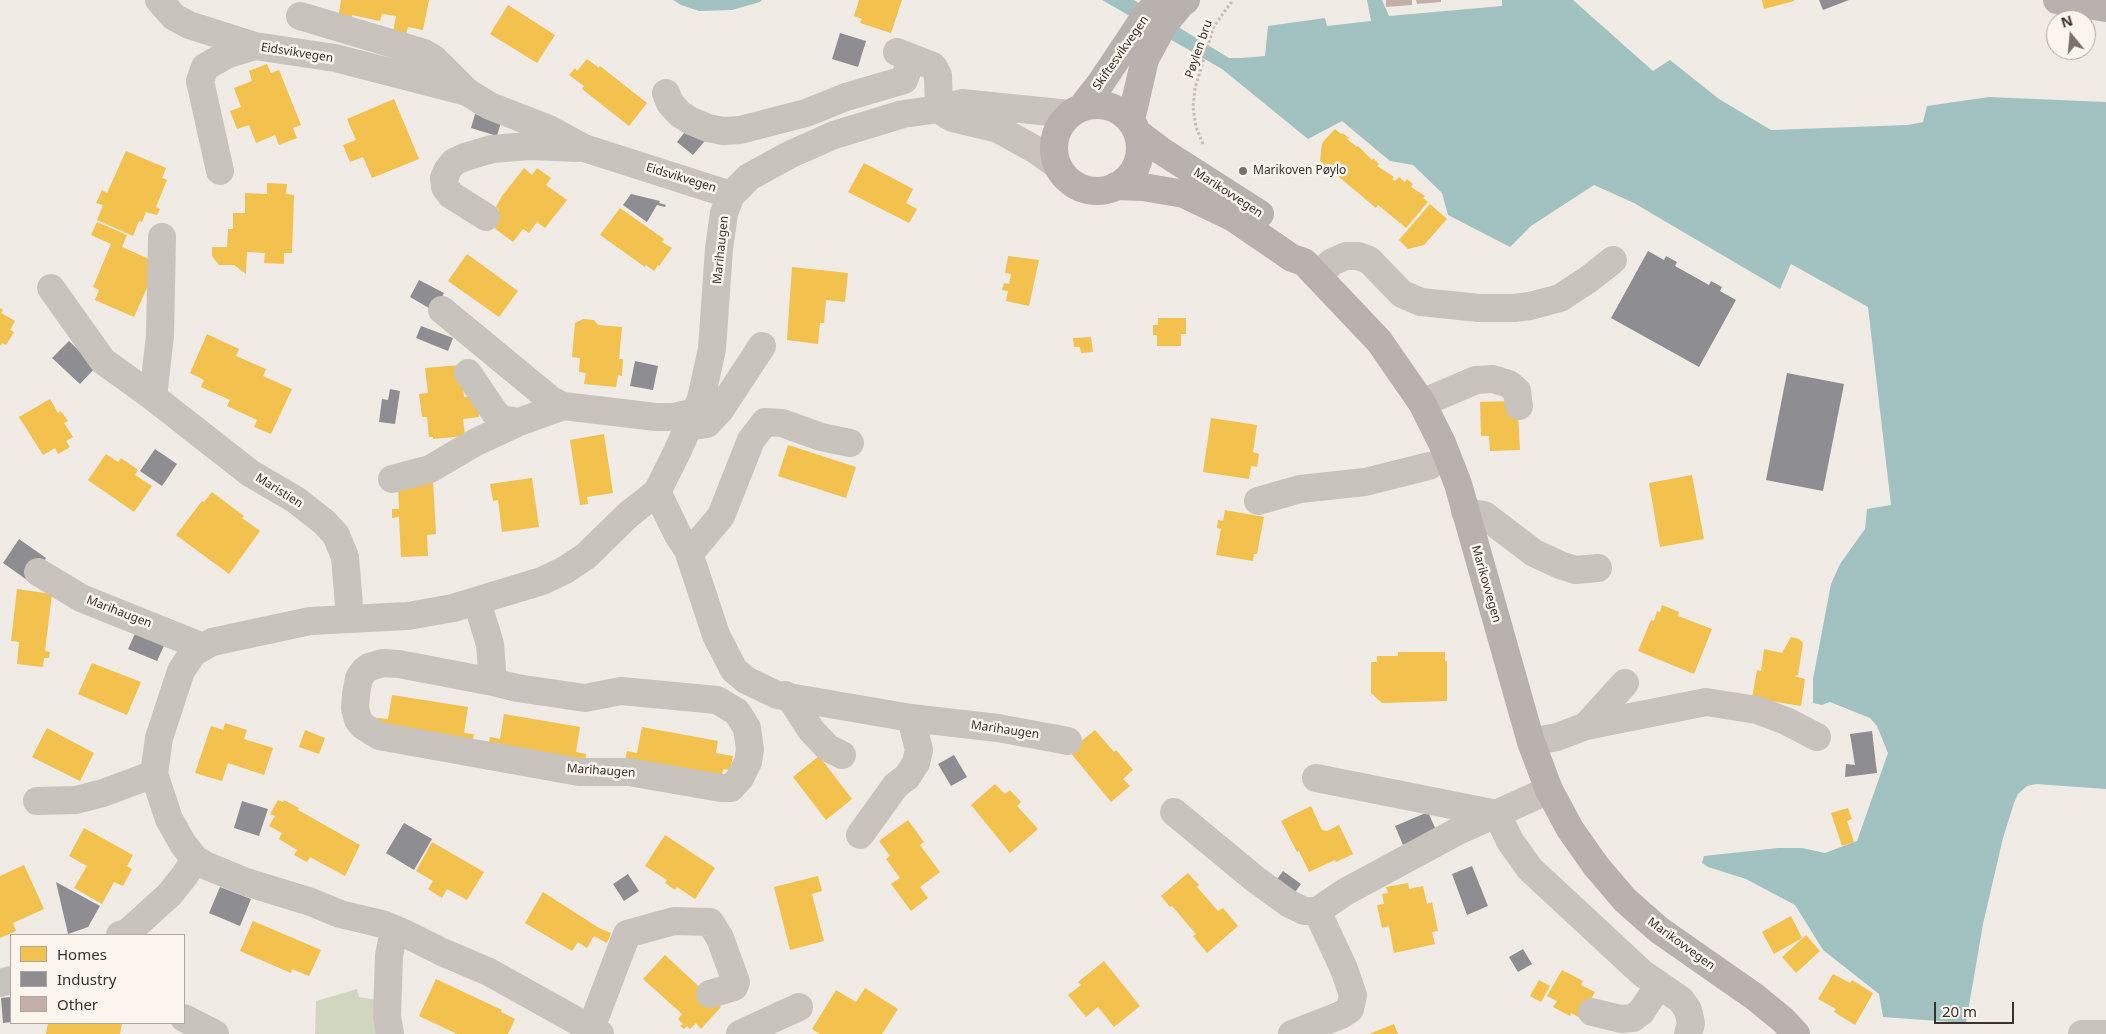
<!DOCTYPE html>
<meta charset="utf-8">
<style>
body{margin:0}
#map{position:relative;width:2106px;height:1034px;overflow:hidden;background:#f0ebe5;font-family:"Noto Sans",sans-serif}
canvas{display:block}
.legend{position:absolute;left:10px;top:934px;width:175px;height:90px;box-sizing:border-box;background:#fbf5ee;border:1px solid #aea6a0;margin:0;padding:6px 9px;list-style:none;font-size:15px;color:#3b302b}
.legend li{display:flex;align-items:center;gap:10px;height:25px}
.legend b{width:25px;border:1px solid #aea6a0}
.north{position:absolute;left:2046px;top:10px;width:50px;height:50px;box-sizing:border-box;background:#fbf5ee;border:1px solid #aea6a0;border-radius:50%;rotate:343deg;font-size:14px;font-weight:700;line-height:20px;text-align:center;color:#3b302b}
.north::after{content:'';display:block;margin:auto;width:18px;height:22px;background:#7a716c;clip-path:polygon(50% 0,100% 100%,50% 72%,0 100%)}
.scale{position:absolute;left:1934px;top:1002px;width:80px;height:22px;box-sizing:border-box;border:2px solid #3b302b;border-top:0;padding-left:6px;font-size:15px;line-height:18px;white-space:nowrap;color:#3b302b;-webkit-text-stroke:4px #fbf5ee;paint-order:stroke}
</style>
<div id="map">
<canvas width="2106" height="1034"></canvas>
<ul class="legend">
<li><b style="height:14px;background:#f2c14e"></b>Homes</li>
<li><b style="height:14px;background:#8d8d92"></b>Industry</li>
<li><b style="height:14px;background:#c3afa7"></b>Other</li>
</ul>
<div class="north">N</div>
<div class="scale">20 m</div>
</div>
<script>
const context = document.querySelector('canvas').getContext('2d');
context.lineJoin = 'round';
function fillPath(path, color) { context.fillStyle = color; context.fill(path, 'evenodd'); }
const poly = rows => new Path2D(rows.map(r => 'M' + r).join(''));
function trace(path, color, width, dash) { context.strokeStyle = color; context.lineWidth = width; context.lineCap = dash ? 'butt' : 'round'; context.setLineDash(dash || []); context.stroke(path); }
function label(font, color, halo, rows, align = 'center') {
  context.font = font + ' "Noto Sans",sans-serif'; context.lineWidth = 5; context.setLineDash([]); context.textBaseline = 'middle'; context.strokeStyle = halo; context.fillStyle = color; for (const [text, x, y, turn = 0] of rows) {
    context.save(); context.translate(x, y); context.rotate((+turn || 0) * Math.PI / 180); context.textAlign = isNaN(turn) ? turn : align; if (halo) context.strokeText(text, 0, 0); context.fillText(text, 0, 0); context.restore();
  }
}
const green = poly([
 [357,989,359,997,394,1003,397,1034,315,1034,316,1001]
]);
const water = poly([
 [673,0,762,0,760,2,732,10,699,11,681,5],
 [1102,0,1134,0,1229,58,1242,58,1265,56,1268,26,1325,18,1327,26,1371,21,1367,0,1382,0,1389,16,1502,6,1502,0,1573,0,1653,71,1670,60,1719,99,1771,130,1908,125,1923,122,1927,106,1989,97,2106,102,2106,789,2036,784,2027,786,2018,794,2014,803,2003,838,1983,924,1966,1023,1883,1017,1879,994,1823,950,1795,905,1746,879,1708,867,1702,863,1704,856,1778,848,1802,848,1825,853,1857,841,1888,753,1877,726,1870,718,1830,702,1822,705,1813,703,1813,679,1831,584,1840,564,1865,529,1867,509,1891,505,1868,307,1791,264,1780,289,1634,203,1594,185,1531,226,1510,247,1448,215,1442,193,1413,165,1390,161,1342,121,1308,139,1222,69]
]);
const homes = poly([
 [341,0,429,0,423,30,408,27,406,34,393,32,396,16,382,14,380,21,352,15,351,22,338,19],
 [859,0,902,0,891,33,860,23,862,19,854,16],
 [1762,0,1794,0,1794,1,1764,9],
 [508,5,555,35,537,63,490,34],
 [587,59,599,68,600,66,647,103,629,126,582,89,584,86,569,75,575,68,577,71],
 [267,64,271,73,279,70,301,125,293,128,297,138,279,145,275,135,256,143,249,125,237,129,230,111,241,107,234,88,252,81,249,71],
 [394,99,419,159,372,178,363,157,350,162,343,145,356,140,347,119],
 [1335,129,1341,134,1343,133,1349,138,1347,139,1357,147,1358,146,1372,160,1373,158,1379,164,1377,166,1394,177,1392,179,1395,181,1399,177,1405,182,1407,179,1413,184,1411,187,1425,196,1423,198,1428,202,1406,228,1378,205,1376,208,1320,161,1322,143],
 [126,151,166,168,162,178,167,180,156,207,160,209,157,215,146,212,142,222,139,221,133,236,97,220,103,205,96,203,102,190,107,193],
 [864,163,913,189,906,203,917,209,909,223,848,192],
 [524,168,532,175,537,168,551,178,546,185,567,200,545,228,537,222,529,233,523,229,513,242,489,224,499,210,496,207,502,196],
 [267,183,287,184,286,194,294,195,292,253,284,253,284,264,264,263,265,253,247,252,246,274,234,265,219,265,212,256,212,247,227,247,228,229,233,229,233,213,245,213,245,193,267,194],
 [1430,204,1447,219,1424,245,1408,249,1399,240],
 [620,208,664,239,662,242,672,248,659,266,658,265,654,271,646,265,645,267,600,235],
 [97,222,127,235,122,247,158,263,134,317,95,300,99,290,93,287,111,244,91,235],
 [467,254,518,291,499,317,448,281],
 [1008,256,1039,260,1029,306,1006,301,1008,291,1002,290,1004,283,1009,284,1011,274,1005,273],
 [792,267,848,273,845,302,826,300,824,323,820,323,818,344,787,340],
 [0,308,3,310,1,313,15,321,10,330,14,332,6,345,2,343,0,346],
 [1158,318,1186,318,1186,334,1181,334,1181,346,1157,346,1157,335,1153,335,1153,325,1158,325],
 [583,319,594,320,598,325,622,327,619,359,623,359,622,376,618,375,616,387,584,384,586,373,579,372,580,358,572,357,575,323],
 [207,334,239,349,236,356,266,369,263,376,292,389,271,434,254,427,257,420,227,406,230,400,201,387,204,380,190,373],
 [1091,337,1093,352,1081,353,1080,347,1074,347,1073,338],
 [461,365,464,397,477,395,479,417,463,419,465,436,433,439,433,437,429,437,427,417,422,417,419,394,428,393,425,368],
 [50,399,58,413,61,411,68,421,64,423,73,437,66,441,70,447,58,454,55,448,43,455,19,417],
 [1509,401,1518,414,1520,450,1490,451,1489,436,1481,436,1480,402],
 [1211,418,1257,425,1253,452,1259,454,1257,467,1251,466,1249,479,1203,472],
 [604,434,613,493,587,497,588,504,580,505,570,440],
 [788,445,856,467,846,498,778,476],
 [106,454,118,462,121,458,138,470,135,475,152,486,134,512,88,480],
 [1692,475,1704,539,1660,547,1649,483],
 [532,478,539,527,502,532,498,500,493,501,490,484],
 [433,481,436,534,427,535,428,556,401,557,399,517,392,518,392,509,399,509,398,483],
 [212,492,244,516,242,518,260,531,229,574,176,535,202,501,204,502],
 [1225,510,1264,517,1257,554,1254,554,1253,561,1216,555,1221,529,1217,528,1218,520,1223,521],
 [17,589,52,594,45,651,50,652,49,658,44,658,43,667,17,664,19,642,11,641],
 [1662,605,1679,612,1678,616,1712,629,1694,674,1638,651,1651,620,1654,621,1657,611,1660,612],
 [1791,637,1799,639,1803,643,1798,675,1794,676,1805,679,1801,706,1752,698,1757,670,1761,671,1764,649,1782,653],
 [1398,652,1445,652,1445,661,1447,661,1447,701,1382,703,1371,693,1371,662,1377,662,1377,656,1398,656],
 [92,663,141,682,127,715,78,694],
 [392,695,468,707,464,733,474,734,472,744,376,727,378,718,388,719],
 [504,714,580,727,576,752,586,754,585,764,488,747,490,737,500,739],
 [225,723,247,730,244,739,273,748,264,775,228,763,222,781,195,773,211,726,223,730],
 [642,727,718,741,716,753,733,756,730,770,723,769,722,777,625,760,627,751,637,753],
 [47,728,94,753,80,781,32,757],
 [305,730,325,738,319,754,299,747],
 [1095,730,1114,752,1116,750,1133,770,1123,779,1130,786,1111,802,1069,751],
 [819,756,852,799,826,820,793,777],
 [995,784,1005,794,1010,790,1021,802,1017,806,1038,829,1010,853,971,805],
 [278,800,283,802,284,800,299,808,298,810,360,845,345,876,310,857,307,862,294,855,297,850,279,839,282,833,269,826,275,816,270,814],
 [1311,806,1322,830,1327,831,1339,825,1353,854,1336,862,1335,860,1309,872,1299,851,1297,852,1281,821],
 [1848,808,1852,819,1847,821,1854,842,1842,846,1831,813],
 [908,820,924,842,920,845,940,872,920,887,928,898,911,911,891,884,900,878,886,859,890,856,879,841],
 [84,828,133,855,127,866,132,869,123,886,114,882,102,904,74,888,87,866,69,856],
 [665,835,715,868,695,899,677,887,675,890,665,883,667,880,645,866],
 [432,842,484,872,467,900,447,889,442,898,428,889,433,881,416,871],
 [24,865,44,909,13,923,16,931,0,938,0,876],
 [1188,873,1199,885,1197,887,1218,911,1223,908,1238,926,1207,953,1193,936,1196,934,1172,906,1170,907,1161,896],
 [818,876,822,891,812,894,824,941,790,950,774,887],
 [1408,883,1409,889,1423,886,1427,904,1432,902,1438,931,1432,932,1435,944,1394,953,1389,926,1382,928,1377,905,1384,904,1382,894,1388,893,1386,887],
 [543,892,599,928,611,933,607,943,594,936,587,948,578,942,572,951,525,923],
 [1791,916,1802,938,1774,954,1762,932],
 [253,921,321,950,309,976,292,969,291,973,240,951],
 [1806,935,1820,951,1796,973,1782,957],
 [665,955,721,1007,701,1029,696,1023,690,1029,687,1026,684,1029,680,1026,683,1024,678,1019,682,1014,643,979],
 [1104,961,1140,1006,1114,1027,1098,1007,1086,1017,1068,995,1081,985,1078,982],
 [1562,970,1583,981,1581,985,1595,992,1580,1018,1571,1013,1570,1016,1553,1007,1557,1001,1547,996],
 [1833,974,1850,983,1852,980,1873,993,1855,1025,1834,1012,1836,1009,1818,999],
 [436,979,502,1010,501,1012,515,1019,508,1034,457,1034,419,1016],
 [1539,980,1550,986,1541,1002,1530,996],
 [865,988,898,1009,882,1034,820,1034,812,1029,836,990,856,1002],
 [48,1023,122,1023,120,1034,46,1034],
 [1394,1024,1398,1034,1369,1034]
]);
const industry = poly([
 [1819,0,1849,0,1823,10],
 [840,33,866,41,858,67,832,59],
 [475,114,501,122,497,136,471,128],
 [692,123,709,136,693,155,677,142],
 [631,194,660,201,659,203,666,205,665,207,657,205,647,222,623,205],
 [1648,251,1664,260,1666,256,1677,262,1675,266,1709,285,1711,281,1722,287,1720,291,1736,300,1699,367,1611,318],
 [419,280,444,293,434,311,410,297],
 [421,326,453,338,448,351,416,338],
 [69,341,96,367,80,384,52,358],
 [635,361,658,366,653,390,630,386],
 [1787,373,1844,384,1823,491,1766,480],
 [390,389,400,391,395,424,379,422,382,399,388,400],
 [155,449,177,464,162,486,140,471],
 [19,539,46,558,30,582,3,563],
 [139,625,168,637,157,661,128,649],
 [1872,731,1877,773,1845,777,1846,764,1855,765,1850,734],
 [954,755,967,777,951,786,938,764],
 [242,801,268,809,259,836,234,828],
 [1428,812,1436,830,1403,845,1395,826],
 [404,823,432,839,414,870,386,853],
 [1472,866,1488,906,1467,915,1452,874],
 [1283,871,1301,884,1293,895,1275,882],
 [628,874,639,891,624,901,613,884],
 [56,882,100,906,88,927,68,934],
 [220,887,251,899,240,926,209,913],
 [1523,949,1532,964,1518,972,1509,957],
 [11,997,11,1022,3,1023,1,998]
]);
const building = poly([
 [1386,0,1412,0,1412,5,1386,7],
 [1416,0,1441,0,1441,2,1417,4]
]);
const path = poly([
 [1203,144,1196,127,1193,107,1195,88,1214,26,1233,0]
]);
const minor = poly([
 [159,0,174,17,189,25,255,46],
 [300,16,424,53,434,59,467,92,490,106,549,129,584,148,731,195],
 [897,52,933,66,938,75,939,109],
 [666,93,670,103,680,114,691,121,708,128,723,131,740,130,806,113,846,97,904,80,912,58],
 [944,113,952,118,998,129,1036,150,1057,165],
 [220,171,200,81,205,67,228,54,255,46,335,58,467,92],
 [486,217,451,195,445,187,444,178,448,169,454,162,465,157,492,149,529,146,578,148],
 [1317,276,1332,262,1346,256,1358,256,1369,260,1402,294,1421,302,1479,308,1514,308,1530,306,1560,298,1589,279,1613,260],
 [51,288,103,361,153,397,250,473,296,500,324,522,336,535,345,557,350,618],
 [442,310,551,400,563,406],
 [468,373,495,413,501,419,519,422],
 [153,397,160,336,162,237],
 [1422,403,1476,380,1493,379,1509,384,1517,391,1519,406],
 [688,427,707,424,720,410,762,346],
 [392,479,430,469,476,442,519,422,563,406,656,417,674,417,696,412],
 [657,492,678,535,688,550,716,635,734,670,746,680,777,695,911,718,998,728,1068,741],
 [1258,501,1300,489,1365,482,1429,466],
 [1465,512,1484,515,1534,553,1560,565,1575,570,1598,568],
 [688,550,695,547,721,516,751,440,765,422,782,423,821,437,850,443],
 [38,572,81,598,203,647],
 [477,602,490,644,493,682,399,664,383,663,369,667,364,671,359,678,356,694,355,708,358,720,363,726,379,736,579,772,629,772,721,788,731,788,740,778,748,762,750,749,747,728,737,712,717,700,621,691,585,698,517,688,493,682],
 [785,695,791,699,811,730,828,748,842,755],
 [1586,726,1706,702,1757,710,1786,721,1817,737],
 [1531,742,1557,737,1586,726,1625,683],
 [1316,778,1497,814,1510,841,1530,869,1642,973,1681,1000,1688,1010,1691,1023,1688,1034],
 [37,801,76,800,103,793,154,774],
 [1174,812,1255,879,1288,903,1304,911,1317,911],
 [860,835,896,785,907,777,916,763,919,750,911,718],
 [120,935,127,933,170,894,185,875,195,859],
 [0,983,11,980],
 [1592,1012,1621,1019,1633,1018,1641,1012,1659,985],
 [184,1018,215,1034],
 [591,1028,627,934,674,921,710,922,720,938,736,982,734,987,710,994],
 [390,1034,387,1016,389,956,394,930],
 [600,1034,489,972,442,952,406,934,382,924,340,914,311,902,246,882,207,866,195,859,183,844,169,819,154,774,159,738,181,671,193,653,212,642,310,621,408,616,453,608,542,581,565,570,586,556,628,515,657,492,677,452,701,399,712,349,719,249,724,213,731,195,749,177,791,154,834,135,903,114,939,109,962,103,1070,114],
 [740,1034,799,1007],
 [1292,1034,1341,1015,1350,1009,1353,995,1344,969,1317,911,1345,892,1458,831,1549,790],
 [2082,1034,2106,1034]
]);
const major = poly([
 [2057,0,2106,8],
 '1054 148a43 43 0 1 1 86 0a43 43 0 1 1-86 0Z',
 [1082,107,1100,84,1146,15,1161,0],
 [1131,120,1145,59,1163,26,1181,4,1186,0],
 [1139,134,1160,150,1260,214],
 [1116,186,1143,187,1184,194,1232,217,1292,258,1304,262,1379,341,1422,403,1442,443,1458,484,1531,742,1549,790,1570,829,1596,866,1625,900,1659,930,1755,997,1783,1020,1796,1034]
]);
const markers = [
 [1243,171,5,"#7a716c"]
];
const streetNames = [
 ["Pøylen bru",1199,49,-71],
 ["Eidsvikvegen",297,53,9],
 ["Skiftesvikvegen",1121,53,-55],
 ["Eidsvikvegen",681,178,17],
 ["Marikovvegen",1228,193,33],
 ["Marihaugen",721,250,-84],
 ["Maristien",279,491,32],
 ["Marikovvegen",1486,584,74],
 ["Marihaugen",119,612,21],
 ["Marihaugen",1005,730,8],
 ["Marihaugen",601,771,4],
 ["Marikovvegen",1681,944,36]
];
const poiNames = [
 ["Marikoven Pøylo",1253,171]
];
fillPath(green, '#d1d6bf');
fillPath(water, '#a1c2c1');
fillPath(homes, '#f2c14e');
fillPath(industry, '#8d8d92');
fillPath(building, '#c3afa7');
trace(path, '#c2bbb6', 3, [2.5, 2.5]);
trace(minor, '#c9c3be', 28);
trace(major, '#b8b1ad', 28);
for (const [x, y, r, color] of markers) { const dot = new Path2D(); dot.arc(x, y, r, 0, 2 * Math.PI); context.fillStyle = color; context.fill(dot); trace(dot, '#fbf5ee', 2); }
label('12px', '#3b302b', '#fbf5ee', streetNames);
label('12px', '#3b302b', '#fbf5ee', poiNames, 'left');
</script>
